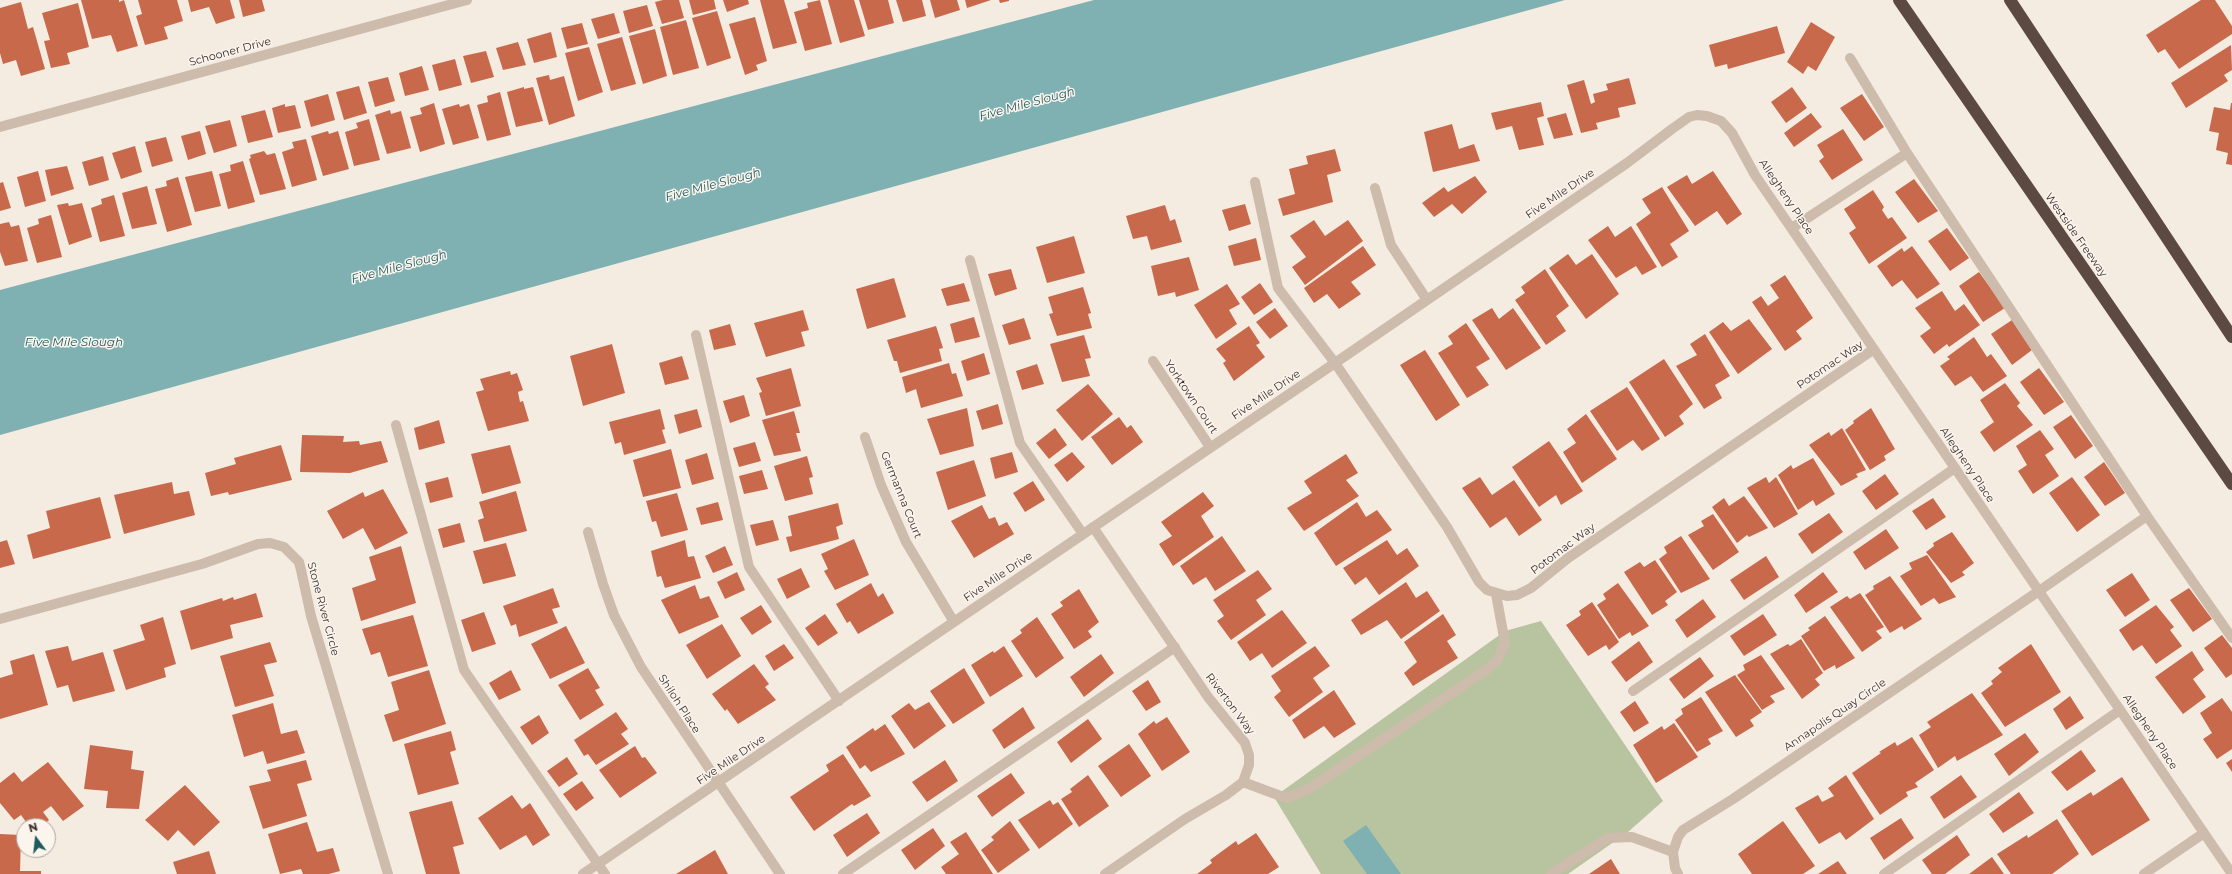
<!DOCTYPE html>
<style>
body{margin:0}
#map{position:relative;width:2232px;height:874px;overflow:hidden;background:#f4ebe1;font-family:Montserrat,sans-serif}
canvas{display:block}
.north{position:absolute;left:16px;top:818px;width:40px;height:40px;box-sizing:border-box;background:#fbf5ee;border:1px solid #aea6a0;border-radius:50%;rotate:345deg;font-size:11px;font-weight:700;line-height:16px;text-align:center;color:#3b302b}
.north::after{content:'';display:block;margin:auto;width:14px;height:18px;background:#1f5a5e;clip-path:polygon(50% 0,100% 100%,50% 72%,0 100%)}
</style>
<div id="map">
<canvas width="2232" height="874"></canvas>
<div class="north">N</div>
</div>
<script>
const context = document.querySelector('canvas').getContext('2d');
context.lineJoin = 'round';
function fillPath(path, color) { context.fillStyle = color; context.fill(path, 'evenodd'); }
const poly = rows => new Path2D(rows.map(r => 'M' + r).join(''));
function trace(path, color, width, dash) { context.strokeStyle = color; context.lineWidth = width; context.lineCap = dash ? 'butt' : 'round'; context.setLineDash(dash || []); context.stroke(path); }
function label(font, color, halo, rows, align = 'center') {
  context.font = font + ' Montserrat,sans-serif'; context.lineWidth = 3; context.setLineDash([]); context.textBaseline = 'middle'; context.strokeStyle = halo; context.fillStyle = color; for (const [text, x, y, turn = 0] of rows) {
    context.save(); context.translate(x, y); context.rotate((+turn || 0) * Math.PI / 180); context.textAlign = isNaN(turn) ? turn : align; if (halo) context.strokeText(text, 0, 0); context.fillText(text, 0, 0); context.restore();
  }
}
const green = poly([
 [1541,621,1663,801,1628,832,1568,874,1321,874,1274,797,1505,631]
]);
const water = poly([
 [1094,0,1565,0,0,435,0,290],
 [1366,825,1401,874,1367,874,1343,841]
]);
const building = poly([
 [81,0,119,0,119,2,124,0,138,46,117,52,111,35,92,39],
 [138,0,177,0,183,21,164,27,168,39,145,45,136,16,142,14],
 [188,0,230,0,235,18,216,24,209,7,191,12],
 [239,0,262,0,265,11,243,17],
 [663,0,679,0,684,18,662,24,655,2],
 [689,0,714,0,716,9,693,15],
 [723,0,748,0,749,4,727,12],
 [760,0,784,0,797,43,773,49],
 [820,0,832,44,805,51,794,12,808,8,807,3],
 [828,0,854,0,865,36,840,43],
 [859,0,888,0,894,23,868,30],
 [896,0,922,0,926,16,903,22],
 [930,0,957,0,960,10,935,18],
 [965,0,991,0,967,8],
 [999,0,1009,0,1009,1,1000,3],
 [2201,0,2215,0,2232,26,2232,34,2179,69,2165,49,2158,53,2146,35],
 [21,2,28,29,33,27,45,69,21,76,16,60,3,64,0,53,0,8],
 [78,3,89,47,67,53,70,64,51,68,44,41,50,40,42,13],
 [647,5,653,26,629,33,623,11],
 [717,11,731,58,707,66,692,18],
 [614,13,620,33,598,39,591,19],
 [755,17,767,61,756,65,758,70,745,75,729,24],
 [686,20,699,68,673,75,660,27],
 [1811,22,1835,37,1816,71,1808,66,1803,74,1787,62],
 [582,23,588,44,567,49,561,28],
 [1777,26,1785,53,1728,69,1727,64,1715,67,1709,45],
 [655,29,667,76,643,84,629,36],
 [551,32,557,57,534,63,527,39],
 [622,37,636,84,611,91,597,44],
 [518,42,526,65,503,70,496,48],
 [2231,45,2232,70,2224,75,2228,81,2186,108,2171,83],
 [589,47,603,92,578,101,565,53],
 [486,51,494,77,471,83,463,56],
 [455,59,462,85,439,91,432,65],
 [422,66,429,90,405,96,399,73],
 [549,75,550,80,564,76,575,116,549,125,536,78],
 [388,77,395,101,375,107,368,82],
 [1629,78,1636,104,1618,108,1620,117,1596,123,1598,129,1581,133,1567,85,1584,80,1591,104,1595,102,1593,94,1608,90,1606,84],
 [359,86,367,113,344,120,336,92],
 [524,87,524,89,533,87,543,121,516,127,507,92],
 [1792,87,1807,108,1786,123,1771,102],
 [500,92,511,135,487,141,477,105,488,102,487,96],
 [328,94,335,120,311,127,304,101],
 [1862,94,1884,127,1864,141,1840,108],
 [1541,102,1544,116,1537,118,1544,145,1519,150,1512,126,1496,130,1491,113],
 [434,103,445,144,420,152,410,117,422,114,420,108],
 [2231,103,2232,103,2232,165,2226,164,2228,153,2216,150,2219,133,2209,131,2214,107,2230,110],
 [285,104,285,107,295,105,301,128,278,133,272,108],
 [459,104,460,107,469,104,479,138,453,145,442,109],
 [265,110,273,137,248,143,241,116],
 [390,110,391,114,401,111,411,148,387,154,375,115],
 [1566,113,1573,135,1554,139,1547,118],
 [1811,113,1822,127,1794,147,1784,133],
 [369,119,380,160,354,166,345,132,358,128,356,123],
 [230,120,237,146,214,153,205,126],
 [1452,124,1459,149,1474,144,1480,161,1433,172,1424,132],
 [1843,129,1863,160,1832,180,1819,161,1824,157,1817,145],
 [200,131,206,154,188,160,181,136],
 [328,131,329,134,338,131,349,169,323,176,311,136],
 [166,137,173,161,152,167,145,142],
 [306,139,317,180,292,187,282,152,294,148,292,142],
 [135,146,142,172,121,179,112,153],
 [1335,149,1341,171,1327,175,1333,202,1283,216,1278,199,1295,194,1289,169,1308,164,1306,156],
 [264,151,267,155,275,153,286,189,260,195,249,159,251,158,250,155],
 [103,156,109,180,89,186,82,162],
 [243,161,255,202,228,209,219,174,231,171,230,165],
 [67,166,74,189,51,196,45,170],
 [38,171,46,201,25,207,17,177],
 [212,171,221,206,195,212,185,177],
 [1713,171,1742,214,1727,225,1717,211,1695,226,1667,187,1687,175,1692,184],
 [1475,176,1487,192,1462,214,1452,204,1434,217,1422,203,1444,187,1448,192],
 [178,177,192,225,167,232,155,189,167,186,166,181],
 [1914,179,1938,211,1918,223,1895,192],
 [3,182,11,208,0,211,0,183],
 [147,186,157,224,132,229,122,193],
 [1662,187,1689,231,1670,244,1678,257,1662,267,1636,224,1651,213,1642,199],
 [1873,190,1884,207,1882,210,1888,219,1892,217,1907,238,1869,264,1849,233,1856,228,1844,209],
 [114,195,125,236,100,242,91,208,102,204,101,199],
 [68,203,69,206,82,203,92,237,69,245,57,205],
 [1245,204,1251,224,1229,231,1222,210],
 [1165,205,1170,221,1175,219,1182,242,1151,250,1147,236,1133,239,1126,216],
 [51,215,62,257,37,263,27,228,39,224,38,219],
 [1314,220,1325,236,1348,220,1363,241,1305,285,1292,267,1306,257,1290,236],
 [9,222,11,227,19,225,28,261,5,266,0,252,0,224],
 [1608,226,1615,237,1631,226,1657,267,1642,275,1636,266,1616,278,1588,240],
 [1947,228,1969,258,1950,271,1928,241],
 [1074,236,1085,273,1047,283,1036,247],
 [1256,238,1261,260,1234,266,1228,246],
 [1363,246,1376,265,1351,282,1361,294,1339,309,1327,294,1314,303,1304,288],
 [1912,246,1940,284,1917,299,1902,280,1892,287,1877,266,1902,248,1904,252],
 [1568,254,1576,265,1592,254,1619,294,1586,319,1549,268],
 [1189,257,1199,290,1176,297,1175,292,1158,296,1151,266],
 [1011,269,1017,289,995,296,988,274],
 [1545,269,1569,306,1556,316,1566,331,1546,345,1515,300,1525,293,1521,287],
 [1979,272,2005,308,1983,322,1959,286],
 [1785,275,1813,318,1796,331,1802,339,1785,351,1752,302,1761,296,1768,306,1779,298,1770,285],
 [894,278,906,317,867,329,856,289],
 [964,283,970,301,947,306,941,289],
 [1260,283,1273,302,1254,315,1241,297],
 [1227,284,1240,304,1229,310,1237,324,1216,339,1194,305],
 [1083,287,1091,313,1088,314,1092,328,1057,336,1049,314,1053,313,1048,297],
 [1942,291,1955,311,1964,304,1980,325,1949,347,1947,344,1934,354,1920,336,1931,328,1915,308],
 [1275,308,1288,326,1270,339,1256,322],
 [1492,308,1499,319,1513,308,1541,348,1506,370,1472,320],
 [803,310,809,330,801,332,805,346,766,357,754,323],
 [974,317,980,337,955,343,950,324],
 [1024,318,1031,339,1009,345,1002,325],
 [1749,319,1772,349,1738,374,1709,332,1723,322,1731,331],
 [2012,320,2032,350,2012,365,1991,334],
 [1466,323,1490,359,1476,367,1489,385,1467,398,1438,353,1453,344,1448,336],
 [730,324,736,345,714,350,709,330],
 [936,326,943,348,939,349,942,361,900,373,897,361,894,361,887,340],
 [1249,326,1260,343,1256,345,1265,357,1234,381,1223,363,1226,361,1216,349],
 [1705,334,1730,376,1715,385,1722,398,1704,409,1676,366,1697,355,1690,344],
 [1084,335,1091,358,1085,359,1090,376,1062,382,1050,344],
 [1974,337,1987,357,1991,354,2007,376,1983,392,1971,376,1955,386,1940,366,1950,359,1947,357],
 [612,344,625,393,583,406,570,356],
 [1425,350,1460,405,1436,421,1400,365],
 [984,353,990,374,967,381,961,361],
 [682,356,689,379,665,385,659,363],
 [1664,359,1693,404,1679,416,1684,424,1665,437,1629,382],
 [949,363,952,374,956,373,963,396,921,408,916,389,906,393,902,377],
 [1037,364,1044,384,1022,390,1016,371],
 [791,368,801,406,766,416,759,393,762,392,756,378],
 [2039,368,2064,402,2044,415,2020,382],
 [510,371,511,375,517,373,523,390,518,392,520,402,523,401,529,421,488,431,476,392,484,390,480,379],
 [2005,383,2020,403,2017,406,2033,425,1994,452,1980,432,1994,422,1980,400],
 [1088,384,1113,414,1082,441,1056,410],
 [1627,387,1660,439,1642,451,1633,440,1617,451,1590,411],
 [744,395,750,416,730,423,723,401],
 [998,404,1003,424,982,430,976,411],
 [967,408,974,446,940,455,927,419],
 [1871,408,1895,449,1884,456,1886,460,1870,470,1845,430,1854,423,1853,421],
 [660,409,665,429,662,430,666,443,624,455,621,442,615,444,609,422],
 [697,409,702,427,679,434,674,415],
 [794,411,800,433,796,433,801,451,774,456,762,420],
 [1586,414,1617,459,1582,483,1563,452,1576,443,1567,429],
 [2071,415,2093,446,2075,459,2053,427],
 [1119,417,1127,428,1131,425,1143,442,1112,465,1091,437],
 [439,420,445,443,419,450,414,428],
 [1055,428,1067,445,1049,459,1036,443],
 [1842,428,1866,470,1856,474,1858,477,1841,486,1809,445,1829,432,1831,436],
 [2040,430,2054,449,2045,455,2059,476,2033,494,2018,471,2027,465,2016,446],
 [302,435,344,436,343,442,359,441,360,445,381,441,388,462,350,473,300,472],
 [1549,441,1583,491,1561,505,1556,495,1539,507,1512,467],
 [755,442,761,461,739,467,733,448],
 [281,445,292,480,229,495,228,492,211,496,205,473,236,464,234,458],
 [510,445,521,483,482,494,471,454],
 [671,449,681,488,643,497,633,460],
 [1012,452,1018,472,995,479,990,458],
 [1072,452,1085,467,1067,482,1054,465],
 [707,453,714,479,692,485,685,460],
 [1346,454,1358,473,1346,480,1359,496,1304,531,1287,508,1312,493,1304,481],
 [807,456,813,477,809,478,813,494,785,501,774,466],
 [1813,458,1835,494,1816,506,1813,500,1798,510,1778,475,1791,465,1793,469],
 [974,460,986,496,948,510,936,472],
 [2104,462,2125,493,2105,506,2084,477],
 [762,470,768,489,744,494,739,476],
 [1885,474,1899,494,1876,510,1862,491],
 [448,477,453,497,430,503,425,483],
 [1480,477,1492,495,1514,480,1542,520,1519,536,1506,517,1490,528,1462,488],
 [1766,477,1769,483,1776,477,1798,514,1774,528,1747,488],
 [2072,477,2100,515,2077,532,2049,493],
 [1033,481,1045,500,1025,512,1013,493],
 [172,482,174,494,189,491,195,515,124,534,114,495],
 [383,489,408,533,375,550,363,528,343,539,327,511,363,492,365,497],
 [516,491,527,531,484,542,478,520,484,518,479,502],
 [1203,492,1214,506,1201,516,1214,537,1173,566,1159,544,1172,536,1161,522],
 [677,493,688,530,661,537,656,521,652,522,646,501],
 [1744,496,1768,528,1749,537,1747,535,1737,543,1712,507,1724,498,1729,506],
 [100,497,111,538,33,559,27,535,50,528,46,511],
 [1933,498,1946,517,1926,530,1912,511],
 [718,502,723,520,701,525,696,508],
 [1357,502,1366,517,1377,510,1392,530,1336,566,1314,533],
 [838,503,843,524,836,527,839,539,790,552,786,537,792,536,788,516],
 [982,505,989,519,995,517,999,526,1007,522,1014,534,974,558,951,521],
 [1829,513,1843,532,1812,554,1798,534],
 [1713,514,1739,552,1713,570,1688,535,1704,526,1701,521],
 [773,520,779,540,756,546,750,525],
 [460,523,465,542,443,548,438,529],
 [1886,529,1899,548,1865,570,1853,552],
 [1952,532,1974,563,1962,572,1965,575,1951,583,1926,552,1934,546,1933,543],
 [1222,536,1246,571,1215,591,1206,577,1193,585,1180,566],
 [1681,536,1710,579,1681,593,1659,559,1667,553,1664,547],
 [854,539,869,575,835,590,824,571,828,569,821,554],
 [7,540,15,564,0,568,0,542],
 [685,540,688,557,694,556,701,578,665,588,661,576,657,577,651,551],
 [1387,540,1397,555,1407,548,1419,566,1379,595,1366,577,1355,585,1343,568],
 [506,543,516,576,483,584,473,551],
 [401,546,416,603,361,621,352,588,376,580,369,557],
 [725,546,733,565,713,573,705,556],
 [1927,555,1956,597,1939,604,1934,598,1921,606,1900,576,1912,569,1909,563],
 [1766,556,1779,577,1744,600,1730,580],
 [1655,560,1677,592,1665,601,1668,605,1652,615,1624,572,1640,562,1644,567],
 [801,568,810,587,787,599,777,579],
 [1258,570,1272,589,1256,600,1266,615,1231,640,1217,621,1224,616,1213,600],
 [737,572,745,590,725,599,717,582],
 [1823,572,1838,592,1806,613,1794,595],
 [2132,573,2150,600,2125,617,2106,590],
 [1890,576,1922,619,1904,630,1902,626,1890,633,1865,595,1874,589,1873,586],
 [1406,582,1416,598,1427,591,1440,611,1401,639,1387,620,1361,635,1351,620],
 [871,583,878,597,883,593,894,613,858,634,850,621,847,623,836,604],
 [1618,583,1649,626,1632,636,1630,632,1619,639,1597,605,1606,599,1603,594],
 [695,585,700,599,709,596,719,617,679,634,661,600],
 [553,588,560,607,552,609,558,623,519,637,516,624,511,626,503,606],
 [2189,588,2212,619,2193,632,2170,600],
 [1079,589,1099,622,1088,631,1092,637,1074,649,1051,614,1063,606,1060,602],
 [256,593,263,617,230,625,233,638,191,650,180,611,222,598,223,601,233,597,234,600],
 [1860,593,1884,627,1876,631,1882,638,1862,652,1830,607,1847,596,1850,599],
 [1703,599,1716,617,1687,638,1675,620],
 [1592,602,1619,642,1609,650,1606,645,1588,656,1566,625,1581,615,1579,611],
 [761,605,772,622,752,635,740,618],
 [2156,605,2174,627,2170,630,2182,646,2156,664,2142,645,2133,651,2119,630],
 [1282,610,1307,643,1272,668,1262,653,1250,661,1237,642],
 [484,612,496,644,472,652,461,620],
 [825,614,838,633,818,646,805,628],
 [1443,614,1456,635,1447,641,1458,658,1413,686,1404,673,1417,662,1404,642],
 [1763,614,1777,635,1744,656,1730,636],
 [413,615,428,666,388,677,380,652,371,655,362,629],
 [1825,616,1855,658,1836,669,1835,665,1824,671,1801,636,1810,630,1808,628],
 [163,617,176,664,164,668,166,677,126,690,113,650,145,640,140,625],
 [1037,617,1064,658,1036,678,1011,641,1022,633,1020,630],
 [722,624,741,656,707,679,686,645],
 [566,626,585,663,550,679,531,644],
 [2222,635,2232,648,2232,674,2226,678,2204,648],
 [1801,639,1823,673,1815,679,1820,685,1802,699,1770,654,1788,644,1790,646],
 [1639,641,1653,662,1626,682,1611,662],
 [270,642,277,662,264,665,274,696,235,707,220,656],
 [784,644,794,658,774,671,765,656],
 [2031,644,2061,692,2005,727,1981,693,1993,684,1991,681,2002,672,1998,668],
 [68,646,72,661,103,652,115,691,73,702,68,685,57,688,45,651],
 [1004,646,1023,676,990,697,971,665,993,651,994,653],
 [1315,646,1330,666,1313,678,1323,692,1289,717,1274,697,1281,691,1271,676],
 [2192,651,2204,670,2193,679,2206,697,2183,714,2155,677],
 [34,654,48,705,0,719,0,678,13,674,10,661],
 [1101,654,1114,673,1084,697,1070,677],
 [1761,655,1785,689,1770,696,1775,702,1762,710,1737,675,1745,670,1743,665],
 [1700,657,1714,676,1684,699,1669,679],
 [754,664,769,684,765,687,776,700,738,724,727,709,725,711,712,694],
 [588,668,600,688,595,690,604,705,580,720,558,685],
 [964,668,985,703,953,724,930,691],
 [429,670,446,724,393,742,384,715,399,710,391,682],
 [511,670,521,690,499,700,489,683],
 [1735,675,1762,712,1750,720,1754,726,1736,737,1705,692],
 [1148,680,1161,702,1146,711,1132,691],
 [1334,690,1356,724,1334,738,1324,726,1304,739,1292,720],
 [1972,693,2003,735,1957,761,1955,756,1938,768,1919,735,1931,727,1927,722],
 [2070,696,2084,718,2066,730,2053,709],
 [1701,697,1723,731,1708,739,1711,744,1697,752,1675,720,1683,714,1681,709],
 [2222,698,2232,712,2232,749,2217,759,2203,739,2212,733,2200,713],
 [1635,701,1649,723,1634,732,1620,712],
 [929,702,946,726,914,749,891,716,909,703,915,710],
 [273,703,281,734,297,730,305,753,267,764,263,751,244,757,232,715],
 [1023,707,1035,728,1004,749,992,730],
 [616,712,628,729,621,734,629,744,596,765,588,754,584,756,574,740],
 [539,715,549,733,532,745,520,727],
 [1167,717,1190,752,1162,771,1138,734,1154,721,1156,724],
 [1088,719,1102,739,1071,763,1057,742],
 [1674,723,1698,757,1656,783,1633,745,1662,726,1664,730],
 [885,724,905,754,871,772,865,765,860,769,846,747,873,728,875,731],
 [451,731,456,750,450,752,459,784,418,795,404,744],
 [2025,733,2039,752,2009,776,1994,754],
 [1912,737,1934,770,1915,783,1918,787,1906,792,1908,796,1880,815,1852,773,1881,753,1879,752,1895,742,1897,746],
 [1129,744,1151,776,1121,797,1098,766],
 [90,745,133,751,131,769,144,771,139,809,106,808,108,791,84,789],
 [635,746,642,758,645,757,657,773,620,798,599,770],
 [2081,750,2096,771,2067,791,2051,772],
 [843,754,871,796,854,806,852,804,814,831,790,797,829,771,826,765],
 [567,757,578,774,559,787,547,771],
 [2232,759,2232,772,2226,763],
 [306,760,312,780,297,784,307,816,263,829,249,786,271,781,267,770],
 [945,760,958,781,927,802,912,782],
 [48,762,84,806,63,821,51,806,43,812,49,820,42,826,29,826,21,815,14,820,0,803,0,783,14,772,22,782],
 [1011,773,1025,793,992,817,977,796],
 [1088,775,1109,806,1079,827,1061,799,1072,792,1070,789],
 [1846,775,1874,819,1846,840,1840,832,1819,844,1795,808,1818,795,1822,802,1834,796,1828,788],
 [1961,775,1977,797,1944,819,1930,797],
 [2122,777,2150,820,2092,856,2061,811,2091,792,2093,796],
 [582,781,594,798,576,811,563,794],
 [185,785,220,822,194,846,178,830,168,841,145,820],
 [2019,792,2034,813,2003,833,1989,814],
 [512,795,522,809,530,803,550,835,533,846,526,835,500,850,478,818],
 [1050,800,1053,805,1058,802,1073,824,1039,849,1018,820],
 [452,801,464,844,453,847,460,874,426,874,409,812],
 [867,813,880,833,847,857,833,835],
 [1901,818,1914,838,1884,860,1870,838],
 [2057,819,2079,854,2052,874,2011,874,1997,854,2027,835,2028,838],
 [1010,821,1030,850,998,873,981,850,994,840,991,837],
 [1783,821,1815,866,1803,874,1752,874,1738,854],
 [307,822,317,852,333,848,340,871,329,874,303,874,301,869,280,874,268,834],
 [933,828,945,846,915,870,901,850],
 [966,832,993,874,946,874,941,867,959,854,950,842],
 [1256,833,1279,867,1268,874,1197,874,1212,863,1210,860,1236,841,1238,845],
 [0,834,21,835,20,871,41,871,41,874,0,874],
 [1957,835,1970,855,1945,874,1932,874,1922,860],
 [715,850,728,874,676,874],
 [209,851,216,874,177,874,173,862],
 [1992,857,2004,874,1969,874],
 [1611,859,1620,874,1589,874],
 [1838,861,1847,874,1818,874]
]);
const service = poly([
 [1850,58,1907,153,2147,516,2232,638],
 [1255,182,1278,288,1335,363],
 [1792,228,1907,153],
 [970,260,1020,443,1083,534],
 [696,335,749,567,839,701],
 [396,425,464,670,605,874],
 [2039,591,2147,516],
 [1633,691,1955,468],
 [1243,782,1286,798,1309,789,1486,670,1498,660,1505,643,1496,594],
 [843,874,1175,647],
 [1551,874,1608,838,1632,837,1673,852],
 [1884,874,2120,710]
]);
const minor = poly([
 [1375,188,1391,245,1427,300],
 [1153,361,1210,447],
 [1335,363,1447,527,1479,582,1487,590,1507,596,1517,595,1531,588,1568,558,1874,349],
 [865,437,881,485,906,542,954,622],
 [1093,527,1208,697,1245,743,1249,755,1249,765,1243,782,1226,795,1185,819,1105,874],
 [588,532,603,584,614,615,641,667,780,874],
 [0,619,202,564,258,544,270,543,284,547,299,562,301,570,311,616,388,874],
 [583,874,1335,363,1627,163,1672,129,1689,117,1697,115,1707,116,1721,121,1732,133,1755,175,2232,874],
 [1678,874,1675,868,1673,852,1678,837,1683,830,1733,799,2039,591],
 [2144,874,2204,833]
]);
const tertiary = poly([
 [0,127,467,0]
]);
const motorway = poly([
 [1899,0,2232,484],
 [2010,0,2232,337]
]);
const streetNames = [
 ["Schooner Drive",230,52,-15],
 ["Five Mile Drive",1560,194,-34],
 ["Allegheny Place",1786,197,56],
 ["Westside Freeway",2076,235,55],
 ["Potomac Way",1830,365,-34],
 ["Five Mile Drive",1266,395,-34],
 ["Yorktown Court",1191,397,56],
 ["Allegheny Place",1967,465,56],
 ["Germanna Court",901,495,68],
 ["Potomac Way",1563,549,-37],
 ["Five Mile Drive",998,577,-34],
 ["Stone River Circle",323,609,75],
 ["Shiloh Place",679,704,57],
 ["Riverton Way",1230,704,53],
 ["Annapolis Quay Circle",1835,715,-34],
 ["Allegheny Place",2150,732,56],
 ["Five Mile Drive",731,760,-34]
];
const waterNames = [
 ["Five Mile Slough",1027,104,-15],
 ["Five Mile Slough",713,185,-15],
 ["Five Mile Slough",399,267,-15],
 ["Five Mile Slough",74,342]
];
fillPath(green, '#b8c4a0');
fillPath(water, '#7fb0b2');
fillPath(building, '#c8694b');
trace(service, '#cdbbac', 10);
trace(minor, '#cdbbac', 10);
trace(tertiary, '#cdbbac', 10);
trace(motorway, '#5c4a42', 12);
label('11px', '#3b302b', '#fbf5ee', streetNames);
label('italic 12px', '#1f5a5e', '#fbf5ee', waterNames);
</script>
